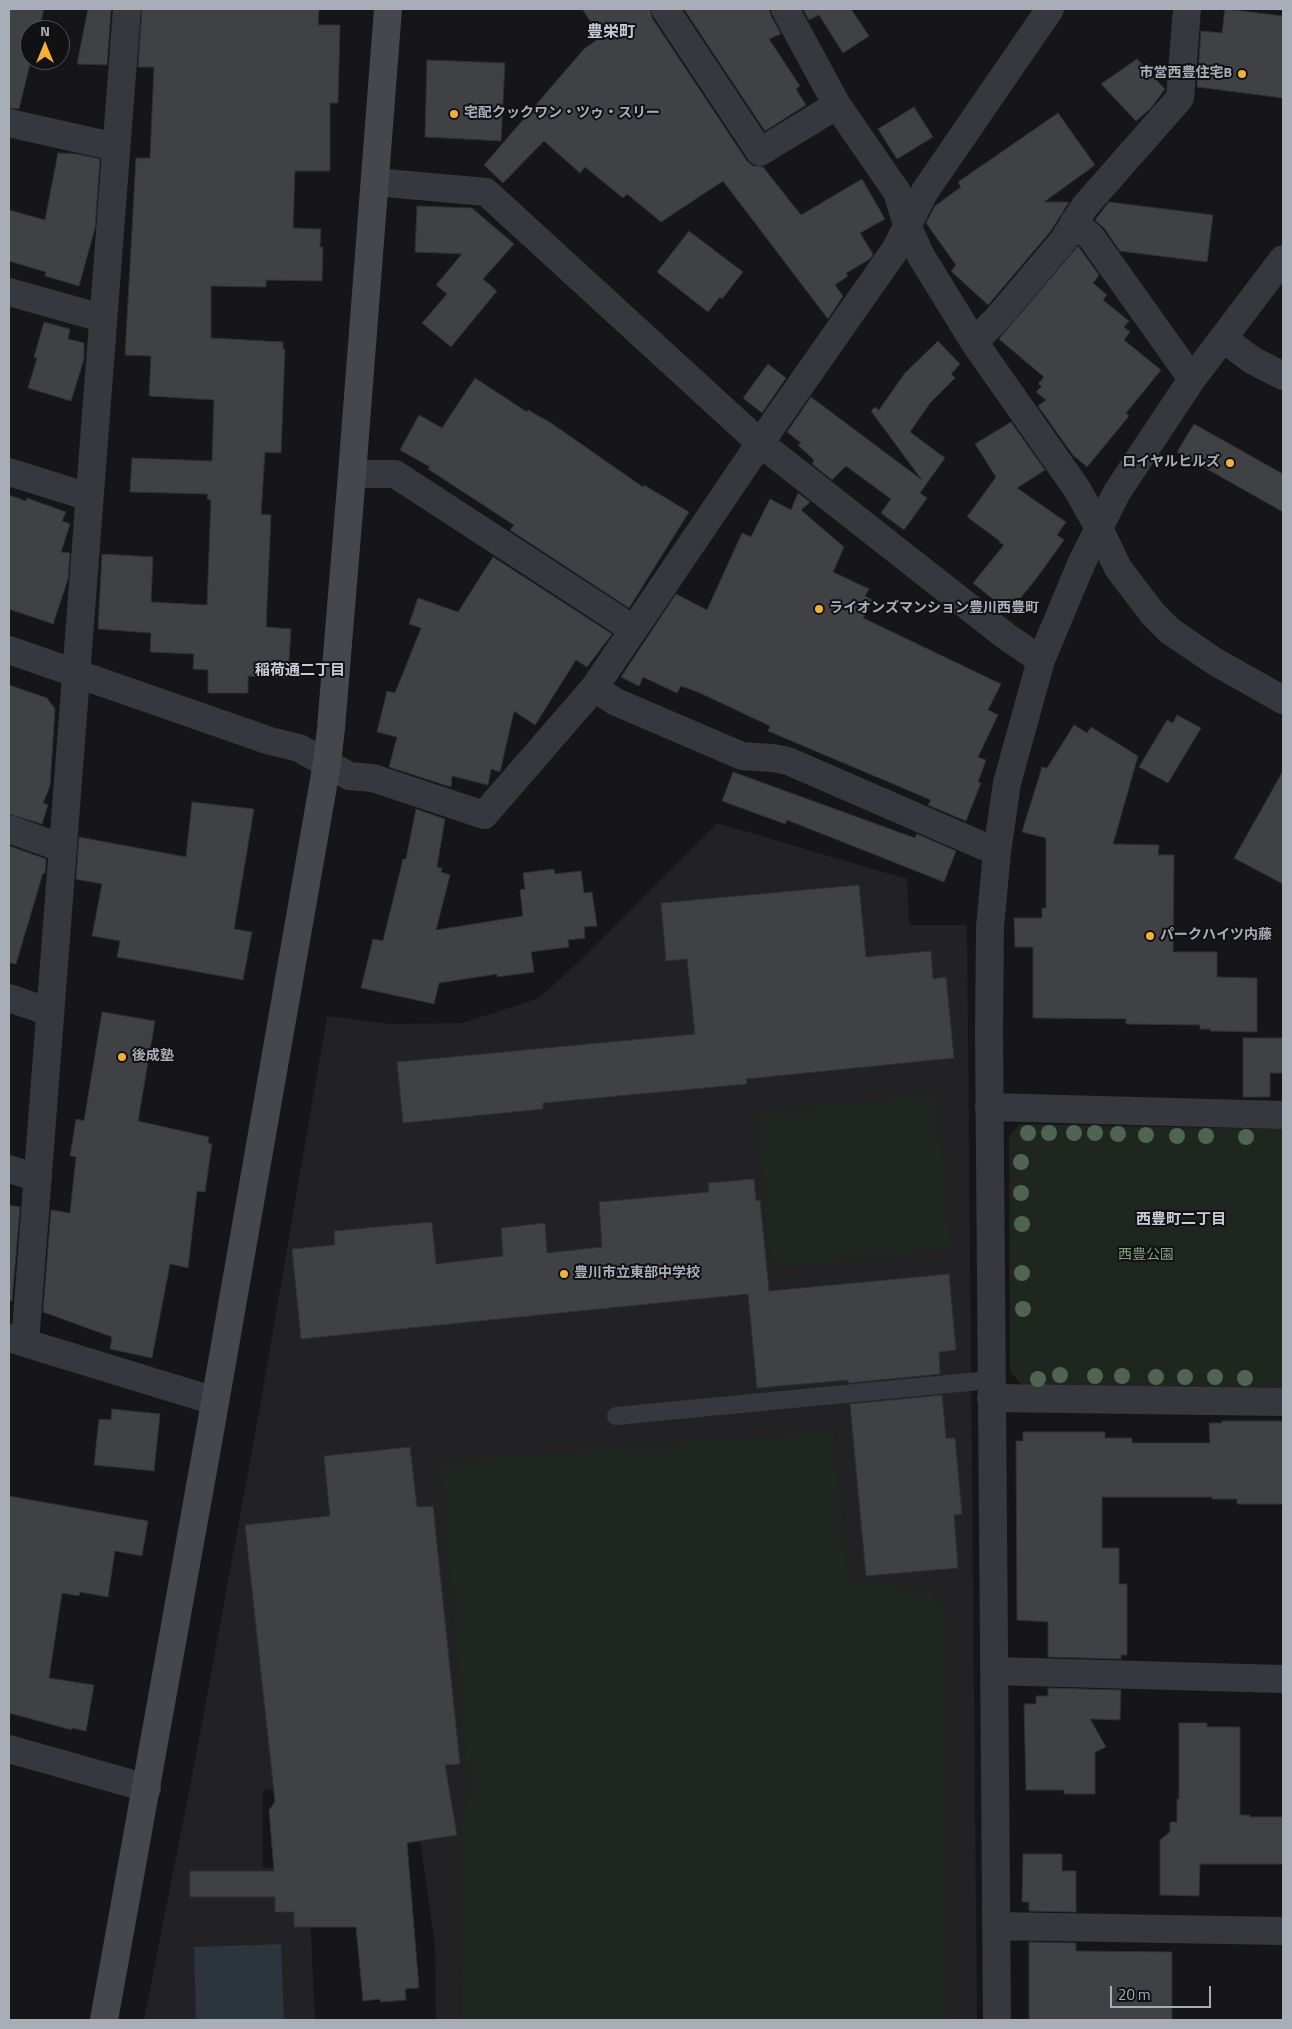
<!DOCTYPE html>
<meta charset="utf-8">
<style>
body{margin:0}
#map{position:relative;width:1292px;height:2029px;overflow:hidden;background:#161618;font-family:"Titillium Web",sans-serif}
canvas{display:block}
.frame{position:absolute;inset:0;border:10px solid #a8adb8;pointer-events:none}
.north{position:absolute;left:20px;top:20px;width:50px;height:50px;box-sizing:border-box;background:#111113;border:1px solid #4d4f55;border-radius:50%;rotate:0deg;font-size:14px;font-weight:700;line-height:20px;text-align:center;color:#a8adb8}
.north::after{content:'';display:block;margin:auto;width:18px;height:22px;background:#f2b134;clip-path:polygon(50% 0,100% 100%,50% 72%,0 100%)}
.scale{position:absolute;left:1110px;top:1986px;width:101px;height:22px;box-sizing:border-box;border:2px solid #a8adb8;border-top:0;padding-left:6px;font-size:15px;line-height:18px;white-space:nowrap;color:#a8adb8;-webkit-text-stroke:4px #111113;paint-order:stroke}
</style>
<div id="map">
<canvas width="1292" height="2029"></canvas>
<div class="frame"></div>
<div class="north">N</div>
<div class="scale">20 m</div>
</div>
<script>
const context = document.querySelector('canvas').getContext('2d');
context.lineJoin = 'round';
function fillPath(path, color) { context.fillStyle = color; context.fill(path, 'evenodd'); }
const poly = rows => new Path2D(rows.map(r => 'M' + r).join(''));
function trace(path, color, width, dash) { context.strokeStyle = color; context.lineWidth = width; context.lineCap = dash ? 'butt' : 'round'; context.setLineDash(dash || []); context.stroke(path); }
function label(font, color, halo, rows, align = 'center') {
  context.font = font + ' "Titillium Web","Noto Sans JP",sans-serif'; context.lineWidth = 4; context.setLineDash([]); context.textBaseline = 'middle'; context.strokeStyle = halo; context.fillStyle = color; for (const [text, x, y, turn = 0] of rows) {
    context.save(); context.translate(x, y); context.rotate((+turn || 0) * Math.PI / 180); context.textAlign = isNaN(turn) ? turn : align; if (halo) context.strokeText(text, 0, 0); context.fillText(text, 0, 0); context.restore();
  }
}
const built = poly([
 [717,823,907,879,909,925,967,925,977,2020,436,2020,435,1945,412,1785,263,1790,263,1868,308,1867,315,2020,144,2020,198,1745,259,1412,327,1016,391,1024,463,1023,539,998,582,959]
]);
const green = poly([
 [936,1092,953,1250,771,1269,755,1113],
 [1020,1124,1283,1129,1283,1389,1022,1385,1010,1372,1009,1136],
 [834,1430,849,1580,928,1589,949,1612,950,2020,462,2020,459,1850,468,1782,439,1461]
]);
const water = poly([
 [281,1944,284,2020,196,2020,194,1947]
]);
const building = poly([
 [9,9,44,9,39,30,30,30,30,60,31,60,19,109,9,108,9,9],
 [88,9,111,9,107,65,77,64,88,9],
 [142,9,319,9,318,25,340,25,338,103,330,103,330,171,295,171,293,228,321,229,320,247,323,247,322,281,266,280,266,287,211,286,211,338,283,342,283,349,285,349,281,453,265,452,261,514,271,515,266,627,291,629,288,678,248,676,248,693,208,693,208,670,193,669,194,654,150,652,151,633,98,629,102,554,153,557,151,602,207,605,211,500,207,499,208,494,130,492,132,458,212,461,214,400,149,396,151,356,125,355,136,158,150,158,154,67,138,67,142,9],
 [582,9,650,9,652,18,747,161,753,166,763,167,801,215,862,179,885,219,860,233,873,254,870,259,846,273,848,276,835,285,843,296,828,319,723,181,661,222,627,194,623,198,585,167,580,173,544,141,503,183,484,165,584,49,601,37,582,9],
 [684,9,769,9,771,16,781,34,769,39,800,86,796,89,806,105,765,131,684,9],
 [803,9,851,9,869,36,843,53,819,15,809,20,803,9],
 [1225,9,1283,16,1283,98,1197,87,1201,31,1222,33,1225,9],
 [1137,59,1165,89,1151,108,1136,121,1101,84,1137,59],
 [427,60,505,63,501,141,425,137,427,60],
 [914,107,933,137,897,159,878,129,914,107],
 [1058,113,1095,165,1044,202,1069,202,1050,232,988,305,951,271,956,265,926,223,935,206,961,187,958,182,1058,113],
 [58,153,77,154,100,159,95,228,79,286,45,276,46,272,9,261,9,210,45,220,58,153],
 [1109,202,1213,215,1207,262,1120,251,1104,228,1095,220,1109,202],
 [417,206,472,208,514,244,483,279,497,291,451,347,422,323,447,294,436,285,462,254,415,252,417,206],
 [689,231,743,272,722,299,720,297,708,312,657,272,689,231],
 [1078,246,1099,275,1093,283,1107,295,1103,300,1129,321,1124,327,1130,332,1124,340,1161,370,1126,413,1129,416,1087,467,1073,455,1038,406,1046,400,1036,392,1042,386,1038,384,1044,377,999,339,1078,246],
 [44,322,70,329,68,339,84,343,84,359,71,401,28,388,37,358,34,357,44,322],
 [938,341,960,364,951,374,955,378,930,403,910,432,945,458,920,493,927,498,904,530,881,513,891,499,846,466,832,480,812,464,814,460,798,445,801,443,787,432,811,397,922,480,871,411,875,407,879,410,905,373,938,341],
 [768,364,786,378,762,413,743,398,768,364],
 [475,378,527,412,528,410,551,423,643,487,644,485,689,512,629,608,510,530,514,525,428,469,430,467,400,450,419,415,442,428,475,378],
 [1011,422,1045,470,1017,488,1066,522,1057,535,1064,540,1036,579,1009,612,973,583,1004,545,999,542,1000,541,967,517,996,477,975,444,1011,422],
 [1194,424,1283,474,1283,512,1177,452,1194,424],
 [798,493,810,502,801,510,844,547,833,572,869,589,865,596,872,600,863,618,1001,684,988,710,998,715,978,757,986,760,978,782,981,783,966,821,928,805,931,800,768,731,770,726,700,693,681,686,677,693,643,677,639,686,621,677,676,594,707,610,742,533,751,537,770,499,791,510,798,493],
 [9,495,26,501,27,498,66,512,62,521,70,524,61,552,70,553,68,579,53,624,9,609,9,495],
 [493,557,612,634,587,667,576,660,535,725,514,711,500,772,491,769,488,785,452,776,451,787,389,767,397,737,377,732,387,691,395,693,421,628,409,624,418,598,458,612,493,557],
 [9,685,47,698,55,709,50,786,43,803,48,805,42,824,9,814,9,685],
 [1177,715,1201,728,1168,783,1139,767,1167,720,1173,723,1177,715],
 [1074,725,1087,733,1091,727,1138,756,1113,844,1159,845,1158,855,1174,855,1173,952,1217,952,1217,977,1257,978,1257,1032,1210,1031,1210,1029,1200,1029,1200,1025,1126,1024,1126,1019,1033,1018,1033,947,1015,947,1014,918,1042,918,1042,908,1046,908,1046,838,1022,832,1042,767,1047,768,1074,725],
 [1283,771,1283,884,1234,858,1283,771],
 [733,772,915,838,917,834,956,851,944,882,787,820,785,824,722,801,733,772],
 [192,802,254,809,234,929,252,932,243,980,117,957,120,941,92,936,102,884,76,879,79,837,186,857,192,802],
 [416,809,445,819,437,867,442,868,441,872,450,875,436,930,523,916,520,890,525,889,523,873,554,869,555,874,581,871,584,893,592,892,597,926,584,927,585,938,568,940,569,947,531,952,534,972,497,977,497,974,439,983,434,1004,361,988,373,939,383,941,403,859,406,859,416,809],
 [9,846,46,859,45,874,43,873,16,964,9,963,9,846],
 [859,885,866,957,931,951,933,979,946,977,954,1058,746,1079,747,1084,543,1103,543,1109,403,1123,397,1062,695,1034,687,959,666,961,661,903,859,885],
 [102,1012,155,1021,138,1121,209,1137,208,1143,212,1144,205,1192,197,1191,188,1268,170,1264,152,1358,110,1349,112,1337,43,1312,51,1210,70,1213,76,1157,70,1156,76,1119,84,1121,102,1012],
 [1243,1038,1283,1038,1283,1073,1270,1073,1270,1097,1243,1097,1243,1038],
 [754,1179,756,1201,760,1200,769,1291,949,1274,956,1350,939,1352,940,1374,849,1383,848,1380,757,1388,748,1294,301,1339,292,1249,335,1245,334,1231,432,1222,436,1264,503,1256,501,1228,545,1223,547,1253,602,1247,599,1202,709,1192,708,1183,754,1179],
 [9,1205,20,1207,12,1301,9,1300,9,1205],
 [942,1395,946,1438,955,1438,962,1514,954,1515,958,1568,866,1576,850,1404,942,1395],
 [112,1409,160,1414,154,1471,94,1465,99,1419,111,1420,112,1409],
 [1222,1421,1283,1421,1283,1504,1237,1504,1237,1499,1212,1499,1212,1497,1102,1497,1102,1548,1119,1548,1119,1584,1127,1584,1127,1655,1121,1655,1121,1659,1048,1657,1048,1622,1017,1620,1016,1441,1023,1441,1023,1432,1105,1432,1105,1438,1132,1438,1132,1443,1210,1443,1209,1423,1222,1423,1222,1421],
 [410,1447,417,1507,433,1506,460,1764,445,1765,457,1835,407,1843,419,1988,405,1989,406,2000,381,2002,380,1999,363,2001,356,1927,294,1927,294,1912,275,1912,275,1897,190,1897,190,1871,274,1871,269,1810,275,1802,245,1525,330,1516,324,1456,410,1447],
 [9,1496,148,1521,142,1556,115,1551,108,1597,80,1592,79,1596,62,1593,49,1678,94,1685,86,1731,72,1728,72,1730,9,1713,9,1496],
 [1048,1688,1121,1690,1120,1720,1090,1719,1106,1747,1095,1752,1095,1794,1064,1794,1064,1790,1026,1790,1024,1704,1036,1704,1036,1696,1048,1696,1048,1688],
 [1179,1723,1207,1723,1207,1727,1240,1727,1240,1815,1250,1815,1250,1817,1283,1817,1283,1864,1200,1864,1199,1896,1160,1895,1160,1840,1170,1832,1170,1822,1177,1822,1177,1799,1179,1799,1179,1723],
 [1023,1854,1062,1854,1062,1871,1076,1871,1076,1912,1029,1911,1029,1902,1022,1902,1023,1854],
 [1029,1942,1076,1943,1076,1951,1172,1952,1172,2020,1029,2020,1029,1942]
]);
const lane = poly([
 [616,1416,990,1380]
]);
const street = poly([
 [665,9,760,152,837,105],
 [785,9,837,105,897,192,907,225,921,256,974,342,1077,489,1099,528,1118,568,1153,614,1170,631,1214,661,1283,700],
 [9,123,116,147],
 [375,182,486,192,760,443,1007,637,1041,660],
 [1074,222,1091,237,1192,379],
 [9,292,102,318],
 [1224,339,1252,360,1283,376],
 [974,342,996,320,1063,241,1085,206,1180,98,1187,9],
 [9,472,89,497],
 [352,474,395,474,633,629],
 [9,650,270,741,299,748,349,776,373,778,484,815,594,688,760,443,895,250,925,191,1050,9],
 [594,688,616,702,742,756,772,758,788,761,997,852],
 [9,829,62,848],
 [9,998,50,1012],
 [989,1107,1283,1115],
 [9,1169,38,1178],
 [9,1338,215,1401],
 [25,1343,127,9],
 [991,1398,1283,1402],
 [994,1671,1283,1679],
 [9,1749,147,1788],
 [996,1926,1283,1931],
 [997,2020,989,1032,990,927,997,852,1007,783,1041,660,1082,562,1117,492,1192,379,1283,259]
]);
const secondary = poly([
 [104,2020,210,1431,327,763,331,728,352,474,388,9]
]);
const trees = [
 [1028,1133],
 [1049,1133],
 [1074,1133],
 [1095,1133],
 [1118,1134],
 [1146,1135],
 [1177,1136],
 [1206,1136],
 [1246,1137],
 [1021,1162],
 [1021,1193],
 [1022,1224],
 [1022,1273],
 [1023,1309],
 [1060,1375],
 [1095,1376],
 [1122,1376],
 [1156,1377],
 [1185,1377],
 [1215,1377],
 [1245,1378],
 [1038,1379]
];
const markers = [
 [1242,74,5,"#f2b134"],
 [454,114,5,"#f2b134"],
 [1230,463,5,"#f2b134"],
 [819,609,5,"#f2b134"],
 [1150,936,5,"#f2b134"],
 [122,1057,5,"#f2b134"],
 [564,1274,5,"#f2b134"]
];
const poiNames = [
 ["市営西豊住宅B",1232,74,"right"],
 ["宅配クックワン・ツゥ・スリー",464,114],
 ["ロイヤルヒルズ",1220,463,"right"],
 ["ライオンズマンション豊川西豊町",829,609],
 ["パークハイツ内藤",1160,936],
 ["後成塾",132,1057],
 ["豊川市立東部中学校",574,1274]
];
const parkNames = [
 ["西豊公園",1146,1256]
];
const neighbourhoodNames = [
 ["稲荷通二丁目",300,671],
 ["西豊町二丁目",1181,1220]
];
const quarterNames = [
 ["豊栄町",611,33]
];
fillPath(built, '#222225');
fillPath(green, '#1e261f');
fillPath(water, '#2c353c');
fillPath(building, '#404145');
trace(building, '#303034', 1);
trace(lane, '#37383d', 18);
trace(street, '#37383d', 28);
trace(secondary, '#45474d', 28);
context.fillStyle = '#506452';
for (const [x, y] of trees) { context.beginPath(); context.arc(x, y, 8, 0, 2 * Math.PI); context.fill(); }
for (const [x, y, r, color] of markers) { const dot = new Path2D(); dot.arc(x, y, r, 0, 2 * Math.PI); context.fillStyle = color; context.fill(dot); trace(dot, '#111113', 2); }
label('bold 14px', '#a8adb8', '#111113', poiNames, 'left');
label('14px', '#7fa381', '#111113', parkNames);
label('bold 15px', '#c9ccd4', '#111113', neighbourhoodNames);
label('bold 16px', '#c9ccd4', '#111113', quarterNames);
</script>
